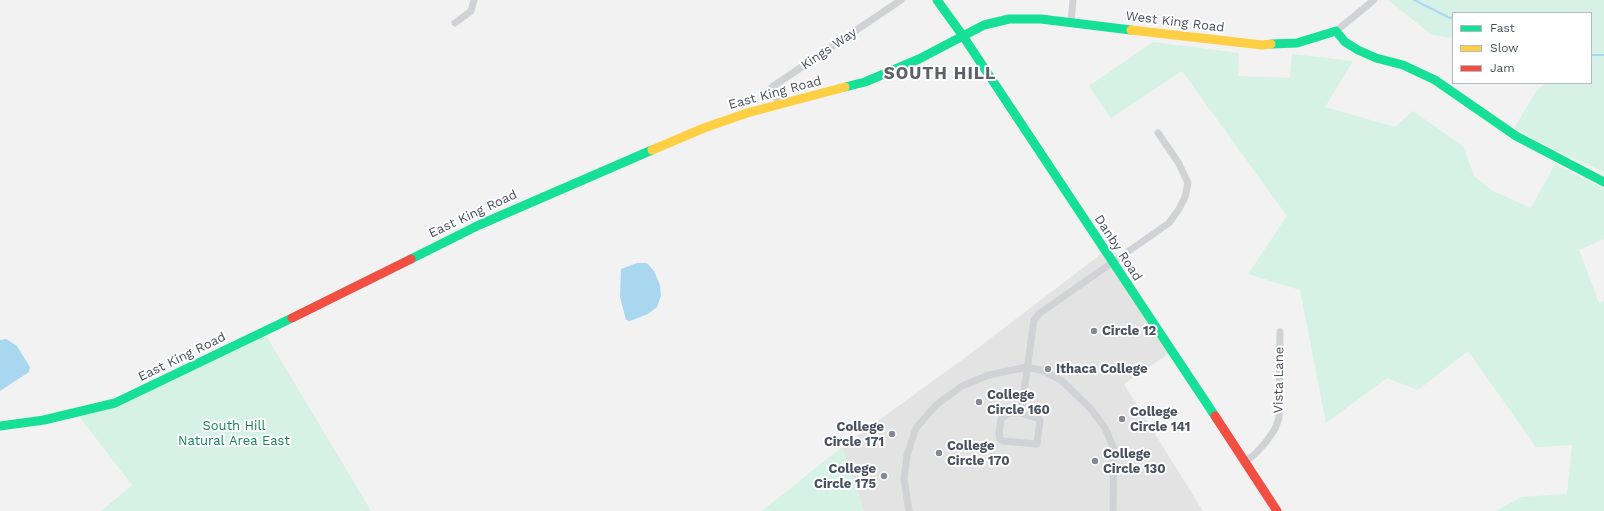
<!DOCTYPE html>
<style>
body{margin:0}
#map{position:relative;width:1604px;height:511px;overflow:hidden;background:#f2f2f2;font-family:"Work Sans",sans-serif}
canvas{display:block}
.legend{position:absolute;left:1452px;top:12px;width:140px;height:72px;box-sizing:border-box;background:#fff;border:1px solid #b6b9bf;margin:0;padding:5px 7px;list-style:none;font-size:12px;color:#48515f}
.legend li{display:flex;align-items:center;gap:8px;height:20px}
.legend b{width:20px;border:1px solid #b6b9bf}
</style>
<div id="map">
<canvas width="1604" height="511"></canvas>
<ul class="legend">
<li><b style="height:5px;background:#16e098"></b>Fast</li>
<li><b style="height:5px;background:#ffcf43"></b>Slow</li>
<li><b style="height:5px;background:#f24e42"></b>Jam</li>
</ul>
</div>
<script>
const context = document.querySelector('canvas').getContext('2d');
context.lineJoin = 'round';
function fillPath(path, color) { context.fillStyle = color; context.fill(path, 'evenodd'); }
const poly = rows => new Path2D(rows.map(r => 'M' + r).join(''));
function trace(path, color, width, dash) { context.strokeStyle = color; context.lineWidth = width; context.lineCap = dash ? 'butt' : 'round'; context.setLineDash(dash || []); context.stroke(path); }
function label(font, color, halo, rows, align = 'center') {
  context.font = font + ' "Work Sans",sans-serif'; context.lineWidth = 4; context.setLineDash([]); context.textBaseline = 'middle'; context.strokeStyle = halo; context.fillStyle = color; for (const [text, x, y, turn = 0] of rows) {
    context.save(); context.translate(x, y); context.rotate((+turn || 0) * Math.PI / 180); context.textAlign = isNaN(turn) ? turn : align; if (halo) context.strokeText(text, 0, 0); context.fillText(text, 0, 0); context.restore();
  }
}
const education = poly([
 [1105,251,1171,352,1124,384,1203,511,864,511,842,447,970,354]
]);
const green = poly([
 [1388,0,1604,0,1604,172,1555,150,1514,128,1537,90,1545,83,1591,83,1591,13,1453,13,1453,38,1432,35],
 [1153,42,1239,53,1238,76,1290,78,1292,54,1353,61,1325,107,1395,127,1413,111,1463,146,1474,176,1493,191,1531,208,1555,164,1604,189,1604,239,1579,250,1599,303,1604,301,1604,511,1496,511,1521,497,1567,494,1572,445,1536,447,1468,351,1418,390,1387,378,1326,423,1300,290,1248,274,1287,216,1182,71,1111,118,1089,86],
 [264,332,371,511,101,511,132,485,78,415],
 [842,447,864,511,762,511]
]);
const water = poly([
 [637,263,647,263,654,271,660,285,661,296,657,307,648,314,630,321,626,320,620,297,621,269],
 [6,339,17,346,30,367,29,372,0,391,0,340]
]);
const stream = poly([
 [1414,0,1450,18,1453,17],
 [1591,55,1604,55]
]);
const street = poly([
 [1071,22,1073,0],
 [455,23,471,11,474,0],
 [1336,31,1374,0],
 [779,105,772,87,901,0],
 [1009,413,1021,413,1039,419,1040,421,1037,444,1003,441,1000,439,999,434,1001,419,1009,413],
 [1021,413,1034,320,1040,313,1169,223,1179,209,1185,197,1188,183,1178,162,1158,133],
 [1244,462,1254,455,1266,442,1275,429,1279,418,1280,332],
 [909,511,904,479,907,455,916,428,936,405,962,386,989,375,1027,367,1044,371,1062,381,1091,409,1105,428,1114,449,1113,511]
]);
const fast = poly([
 [937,0,963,36,1215,416],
 [1271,44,1297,43,1336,31,1345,42,1358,50,1376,58,1403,65,1435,80,1516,136,1604,182],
 [845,87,865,82,919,59,984,25,1009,19,1041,19,1131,30],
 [411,259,479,225,652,150],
 [0,426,44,420,115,403,292,318]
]);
const slow = poly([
 [1131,30,1262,45,1271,44],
 [652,150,704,128,747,113,845,87]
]);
const jam = poly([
 [292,318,411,259],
 [1215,416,1277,511]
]);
const markers = [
 [1094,331,4,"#848992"],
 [1048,369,4,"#848992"],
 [979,402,4,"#848992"],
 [1122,419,4,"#848992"],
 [892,434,4,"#848992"],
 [939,453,4,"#848992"],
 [1095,461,4,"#848992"],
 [884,476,4,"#848992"]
];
const streetNames = [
 ["West King Road",1175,22,7],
 ["Kings Way",829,49,-34],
 ["East King Road",775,93,-15],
 ["East King Road",473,214,-25],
 ["Danby Road",1118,248,57],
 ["East King Road",182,357,-26],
 ["Vista Lane",1279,380,-89]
];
const poiNames = [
 ["Circle 12",1102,331],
 ["Ithaca College",1056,369],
 ["College",987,395],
 ["Circle 160",987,410],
 ["College",1130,412],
 ["Circle 141",1130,427],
 ["College",884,427,"right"],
 ["Circle 171",884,442,"right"],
 ["College",947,446],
 ["Circle 170",947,461],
 ["College",1103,454],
 ["Circle 130",1103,469],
 ["College",876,469,"right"],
 ["Circle 175",876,484,"right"]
];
const parkNames = [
 ["South Hill",234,426],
 ["Natural Area East",234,441]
];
const districtNames = [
 ["SOUTH HILL",940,74]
];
fillPath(education, '#e4e3e4');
fillPath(green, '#d6f1e5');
fillPath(water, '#aad7f0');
trace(stream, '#aad7f0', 2);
trace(street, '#d0d2d5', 7);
trace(fast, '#16e098', 9);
trace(slow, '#ffcf43', 9);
trace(jam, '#f24e42', 9);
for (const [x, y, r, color] of markers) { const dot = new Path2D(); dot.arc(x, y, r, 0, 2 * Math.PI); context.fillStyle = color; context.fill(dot); trace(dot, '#fff', 1.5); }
label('13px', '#48515f', '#fff', streetNames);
label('bold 13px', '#48515f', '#fff', poiNames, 'left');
label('13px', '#15845d', '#fff', parkNames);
context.letterSpacing = '1px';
label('bold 17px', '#5d6066', '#fff', districtNames);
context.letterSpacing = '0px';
</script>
